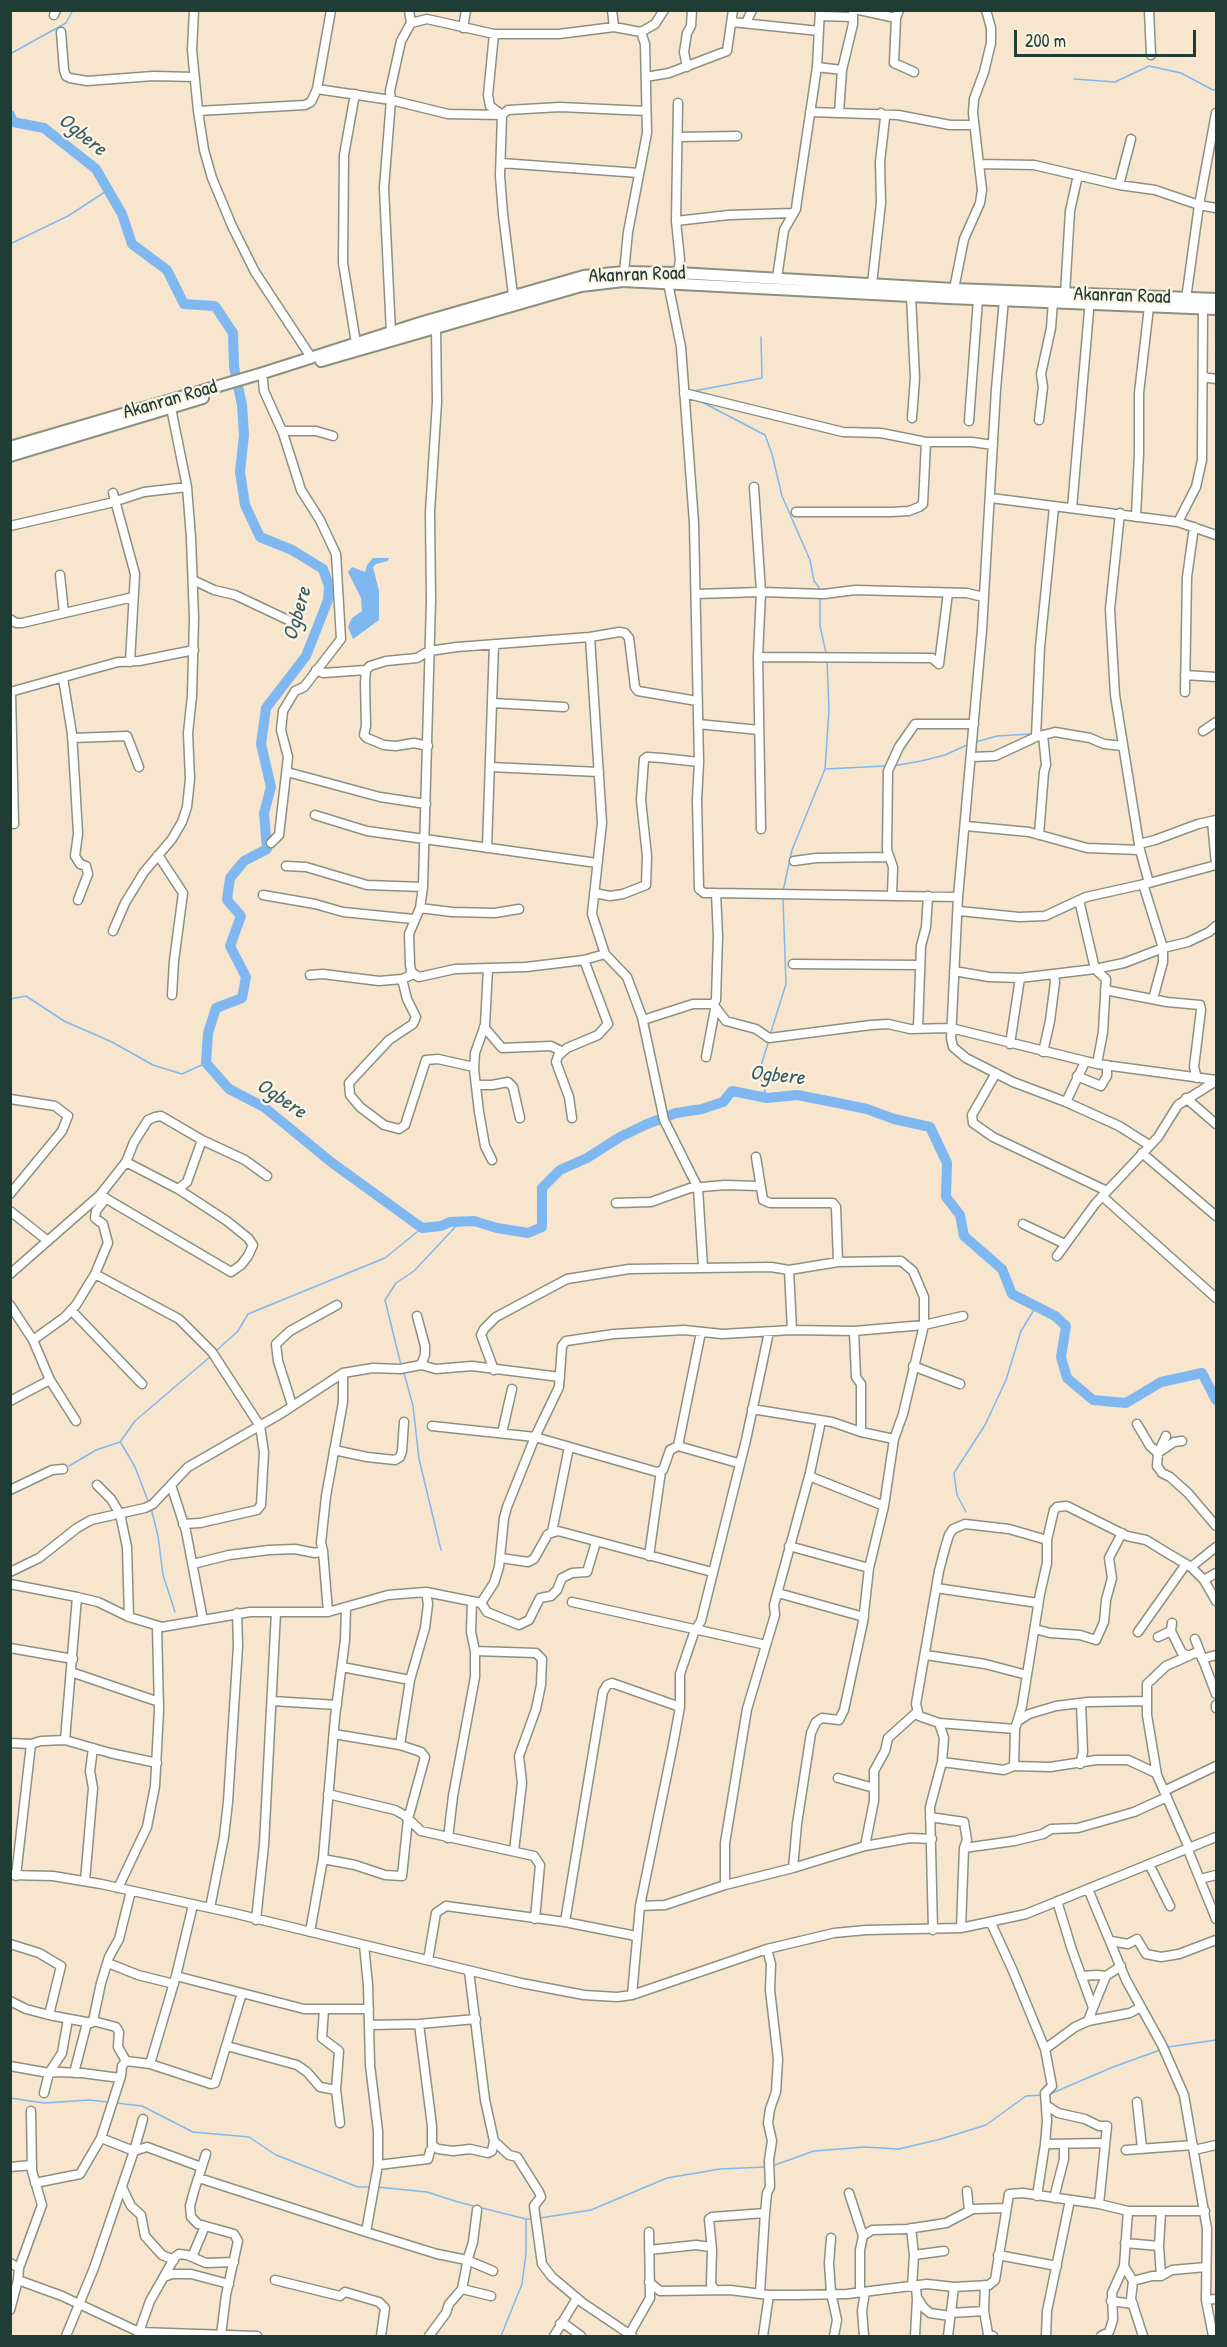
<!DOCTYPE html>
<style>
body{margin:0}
#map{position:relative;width:1227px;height:2347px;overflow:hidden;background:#f7e5cd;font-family:"Patrick Hand",sans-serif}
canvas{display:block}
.frame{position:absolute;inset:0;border:12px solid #1f3d34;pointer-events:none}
.scale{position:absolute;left:1014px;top:30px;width:182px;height:27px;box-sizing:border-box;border:3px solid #1f3d34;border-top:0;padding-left:8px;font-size:18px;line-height:21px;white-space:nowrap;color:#1f3d34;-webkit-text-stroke:4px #fcf5e5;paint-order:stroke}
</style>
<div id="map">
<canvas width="1227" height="2347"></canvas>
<div class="frame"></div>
<div class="scale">200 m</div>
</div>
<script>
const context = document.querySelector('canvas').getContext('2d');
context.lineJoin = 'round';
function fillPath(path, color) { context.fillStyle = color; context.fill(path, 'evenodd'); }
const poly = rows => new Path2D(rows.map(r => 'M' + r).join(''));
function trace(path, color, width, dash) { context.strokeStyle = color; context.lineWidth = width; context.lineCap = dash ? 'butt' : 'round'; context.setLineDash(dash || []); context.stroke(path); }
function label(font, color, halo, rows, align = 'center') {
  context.font = font + ' "Patrick Hand",sans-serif'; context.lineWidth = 4.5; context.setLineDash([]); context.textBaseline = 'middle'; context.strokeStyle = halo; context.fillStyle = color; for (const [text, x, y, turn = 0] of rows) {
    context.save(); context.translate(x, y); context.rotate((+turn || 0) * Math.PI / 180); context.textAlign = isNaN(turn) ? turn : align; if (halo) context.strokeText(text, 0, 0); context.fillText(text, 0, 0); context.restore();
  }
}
const water = poly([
 [373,558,389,558,388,561,376,564,373,567,379,591,379,620,353,639,348,627,352,618,362,611,361,598,348,572,352,567,365,572,367,565]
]);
const stream = poly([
 [10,54,66,23,73,10],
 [1074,79,1115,82,1149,66,1181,73,1213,90,1216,89],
 [10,244,68,216,108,190],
 [694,391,762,378,761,337],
 [698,400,765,435,772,454,782,496,810,560,814,581,821,590],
 [820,598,820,626,826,653],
 [976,742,997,736,1031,734],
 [893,766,921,761,945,755,969,744],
 [825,769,885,766],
 [783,891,792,850,825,769,829,710,827,660],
 [10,999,26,996,64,1021,112,1042,153,1065,182,1074,206,1063],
 [770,1035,786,984,783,899],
 [767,1098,759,1072,769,1040],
 [216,1351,238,1331,248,1314,385,1258,422,1228],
 [401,1365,385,1300,396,1283,414,1271,459,1223],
 [404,1373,413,1406,419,1459,441,1550],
 [121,1443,135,1467,148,1501],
 [69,1466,96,1450,120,1442,135,1421,211,1356],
 [151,1508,158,1536,163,1575,175,1612],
 [966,1512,957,1495,954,1473,985,1425,1006,1380,1021,1331,1037,1305],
 [1168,2047,1216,2040],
 [1050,2094,1113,2067,1160,2050],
 [10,2098,44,2103,89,2100,108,2102],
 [116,2103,142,2106,193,2132,249,2137,276,2155,358,2187,372,2187],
 [772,2166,814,2151,865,2147,899,2149,941,2139,986,2125,1026,2096,1043,2095],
 [377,2187,427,2192,458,2202,526,2219,533,2219],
 [540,2218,591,2210,667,2178,720,2169,765,2167],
 [501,2336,522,2284,526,2253,526,2219]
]);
const river = poly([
 [10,115,13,122,44,128,96,169,122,214,132,244,167,270,184,304,215,306,233,333,234,367,242,405,244,435,240,472,245,505,260,537,292,550,323,569,329,586,328,600,306,656,266,708,261,744,271,787,264,813,267,849,244,861,230,878,227,900,241,916,230,946,246,977,242,998,216,1008,208,1033,206,1063,229,1089,264,1107,331,1162,422,1228,441,1226,450,1222,474,1221,497,1228,528,1233,542,1227,542,1188,560,1170,587,1158,620,1137,647,1124,676,1113,702,1109,723,1102,732,1091,767,1098,797,1095,833,1102,867,1109,894,1119,930,1127,947,1163,946,1197,960,1215,964,1236,1002,1269,1012,1294,1055,1316,1066,1326,1061,1357,1067,1378,1093,1400,1126,1403,1161,1382,1202,1373,1216,1400]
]);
const minor = poly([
 [194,10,192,50,198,111,204,150,212,178,232,226,255,272,311,357],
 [409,10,411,23],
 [612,10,614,27],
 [859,10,896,18],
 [899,10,896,18,894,63,914,72],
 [1149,10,1151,55],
 [54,15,56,10],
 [821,16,853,17],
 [732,22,819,31],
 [746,23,752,10],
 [463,28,466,10],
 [61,32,64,70,66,76,70,78,87,81,153,76,194,77],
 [494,34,488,95,490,106,502,115,500,176,503,214,513,295],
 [687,67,684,52,687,33,691,26,692,10],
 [817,67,842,70],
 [646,77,669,73,727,51,733,10],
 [317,89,331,10],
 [355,94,344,155,343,263,356,343],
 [198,111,305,105,311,102,317,89,391,100,448,114,502,115,508,110,560,107,646,111],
 [810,112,898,115,950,125,974,125],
 [839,113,842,70,853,24,853,10],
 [679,137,737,136],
 [501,163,639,173],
 [980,164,1034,165,1119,185,1155,190,1199,205,1216,208],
 [1119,185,1131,139],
 [676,221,729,215,793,213],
 [624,272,628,232,647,133,645,44,641,32],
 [678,273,680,260,676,221,678,103],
 [777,278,784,230,796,209,797,201,817,67,820,10],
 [668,283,681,347,694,523,699,762,697,800,699,889,704,893,716,893,958,897],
 [872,284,881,203,880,162,885,118,881,113],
 [954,289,964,239,980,203,982,190,973,113,974,99,984,72,991,43,991,28,986,10],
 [1065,294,1070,211,1078,175],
 [911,296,915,378,912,418],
 [1004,299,996,389,982,630,958,897,951,1038,953,1047,966,1058,1013,1082,1066,1102,1119,1126,1149,1145],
 [1186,299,1199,205,1216,113],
 [391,333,384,188,391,100,390,91,401,41,411,23,427,19,494,34,559,34,614,27,641,32,655,24,664,10],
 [1203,377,1216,379],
 [263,380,264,391,283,433,301,490,320,520,336,554,341,639,304,687,295,691,283,711,281,730,288,757,279,835,271,843],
 [684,393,843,432,881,433,926,442,972,442,993,445],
 [1039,420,1043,387,1041,374,1051,328,1053,301],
 [969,421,978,299],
 [282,431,316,431,333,436],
 [754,487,761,592,758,657,761,829],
 [113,493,135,574,130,662],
 [991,498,1178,522,1216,535],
 [1072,508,1090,299],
 [796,512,891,512,909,511,919,507,923,504,926,442],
 [1120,513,1110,609,1115,695,1140,850,1149,883],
 [1136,517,1139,453,1139,393,1149,307],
 [1178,522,1196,487,1202,460,1203,308],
 [10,526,110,503,144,492,187,487,171,408],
 [60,575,64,613],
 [193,580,214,590,235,595,288,620],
 [696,594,761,592,824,594,855,590,967,593,983,597],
 [10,619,16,623,22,623,133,597],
 [590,637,602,823,592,914,605,954,627,977,642,1017,664,1120,698,1188,703,1267],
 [758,657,932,658,939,664],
 [939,664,948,593],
 [316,670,323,673,366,670],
 [1185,675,1216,677],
 [63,678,72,734,75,782,78,834,75,856,80,864,86,866,88,874,78,900],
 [10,692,118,662,139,661,194,650],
 [11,692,14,824],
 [1185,692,1187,577,1194,527],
 [493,703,564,707],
 [698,724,759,730],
 [1203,731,1216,722],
 [1036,737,1040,647,1054,507],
 [72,738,127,736,139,767],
 [428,746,414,743,396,746,384,745,367,738,364,735,366,726,365,683,366,670,370,666,386,661,417,658,429,651,457,647,590,637,619,632,625,633,629,638,635,687,638,691,697,701],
 [972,757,995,756,1036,737,1055,732,1090,738,1104,744,1123,746],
 [490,767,599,772],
 [287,772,380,797,426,804],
 [315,815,367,831,597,863],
 [1212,821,1216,865],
 [966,826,1029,832,1087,848,1140,850],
 [1039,835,1044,772,1046,765,1043,735],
 [1139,844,1155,840,1198,824,1216,820],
 [487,848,494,644],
 [158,855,183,893,174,961,172,995],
 [794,861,816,858,889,857],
 [286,866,306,867,367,885,423,887],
 [1143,884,1163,948,1163,962,1153,999],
 [594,893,610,896,623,894,646,885,647,856,641,800,644,759,647,757,662,758,699,762],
 [263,895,315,904,343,912,413,919],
 [892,896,893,867,887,850,888,771,899,747,915,724,974,724],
 [1079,900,1095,969,1106,979,1103,1032,1097,1064],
 [420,908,452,912,495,913,519,909],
 [959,911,1019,917,1045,916,1086,897,1149,883,1216,865],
 [113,931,125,903,144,872,172,839,182,822,187,807,190,779,188,733,192,696,194,618,191,538,187,487],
 [793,964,920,965],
 [488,969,485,1025,475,1053,474,1069,479,1112,485,1146,492,1160],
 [954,971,989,977,1020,978,1095,969,1124,963,1163,948,1188,942,1209,932,1216,926],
 [414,974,411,971,410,964,409,934,420,908,423,887,431,600,430,512,437,402,436,327],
 [310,975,323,974,379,981,402,979,414,974,419,977,455,969,526,967,584,960,605,954],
 [402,979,407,999,416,1017,413,1024,389,1040,349,1083,350,1095,360,1107,384,1125,399,1129,405,1125,426,1060,438,1059,474,1067],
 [1105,990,1167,1002,1200,1005,1201,1010,1194,1067,1197,1078],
 [713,1004,726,1021,756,1029,769,1038,871,1025,888,1024,910,1029,951,1028,1097,1064,1216,1080],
 [643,1020,693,1004,713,1004,716,1000,718,936,716,893],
 [484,1027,502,1048,551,1046,561,1051],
 [918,1028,921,946,926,927,928,896],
 [1010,1044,1020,978],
 [1043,1052,1050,1021,1055,982,1054,975],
 [706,1057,715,1009],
 [996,1073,972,1115,973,1123,993,1137,1107,1191],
 [1077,1076,1101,1086,1107,1076,1107,1065],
 [477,1085,492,1085,508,1082,513,1087,520,1118],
 [1186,1098,1216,1124],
 [10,1099,55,1106,68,1116,62,1131,10,1194],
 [1066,1102,1085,1062],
 [572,1118,569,1097,556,1062,558,1056,567,1048,598,1035,608,1024,584,960],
 [1142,1153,1216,1216],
 [756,1157,763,1200,770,1203,833,1203,836,1207,838,1262],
 [178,1189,187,1182,202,1140],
 [100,1195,231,1272,241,1265,248,1256,253,1245,248,1238,227,1221,178,1189,126,1162],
 [1102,1196,1216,1298],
 [616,1203,651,1202,690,1188,725,1185,759,1186],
 [10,1211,48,1241],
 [1023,1224,1065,1244],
 [1057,1256,1095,1204,1158,1137,1178,1105,1216,1081],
 [789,1270,792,1330],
 [10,1274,100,1195,126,1162,134,1142,148,1120,155,1117,161,1116,202,1140,245,1160,267,1176],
 [95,1274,179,1319,212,1352,260,1426,264,1452,261,1505,257,1510,200,1523,183,1524],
 [10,1305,33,1340,50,1380,76,1421],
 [71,1310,142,1384],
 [417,1316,425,1346,425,1355,421,1365],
 [854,1331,856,1377,861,1384,861,1432],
 [33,1340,65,1317,76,1305,95,1274,108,1243,103,1224,95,1218,96,1211,106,1198],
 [913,1366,960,1384],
 [494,1370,481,1335,484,1329,496,1317,567,1279,629,1269,771,1267,789,1270,838,1262,901,1261,913,1271,924,1297,924,1325,903,1414,894,1439,884,1506,809,1476],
 [10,1401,50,1380],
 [292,1405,278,1361,276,1344,290,1331,337,1305],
 [752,1409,832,1422,861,1432,894,1439],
 [1137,1424,1150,1446,1158,1453,1174,1442,1182,1441],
 [432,1426,535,1437,657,1472,663,1470,670,1450,678,1446,738,1463],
 [502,1433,512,1389],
 [1166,1436,1158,1453,1157,1466,1162,1473,1170,1477,1188,1493,1216,1526],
 [678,1446,701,1332],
 [334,1450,367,1457,395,1460,400,1457,402,1451,404,1422],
 [97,1485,111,1499,120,1514,127,1547,129,1617],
 [171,1485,186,1531,203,1620],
 [10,1490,52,1470,63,1469],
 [552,1532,569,1447],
 [789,1546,869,1568],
 [323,1551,328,1612],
 [649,1556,661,1471],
 [501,1558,528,1562,534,1559,548,1534,558,1531,712,1572],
 [193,1564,229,1555,269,1550,295,1549,315,1553,323,1551,321,1543,326,1496,343,1402,343,1373],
 [1191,1567,1216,1547],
 [10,1572,39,1558,77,1528,91,1520,145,1508,153,1504,188,1467,282,1413,343,1373,373,1368,400,1369,421,1365,436,1369,472,1366,560,1377],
 [1204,1580,1216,1573],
 [10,1584,77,1597,98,1602,129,1617,162,1627,250,1612,328,1612,388,1595,426,1592,481,1603,487,1612,519,1625,529,1620,540,1598,551,1596,557,1590,562,1578,572,1573,587,1572,596,1542],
 [936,1588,1038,1603],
 [778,1593,864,1617],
 [572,1602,766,1645],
 [481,1603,494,1583,499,1567,504,1518,507,1507,535,1437,559,1387,562,1346,566,1341,614,1334,684,1330,722,1334,792,1330,854,1331,924,1325,963,1316],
 [1172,1623,1171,1631,1182,1653,1189,1656],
 [1035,1629,1050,1633,1080,1635,1096,1640,1104,1622,1106,1600,1112,1578,1109,1558,1122,1533],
 [1138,1632,1186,1564],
 [1158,1637,1171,1631],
 [1195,1639,1216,1694],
 [10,1648,73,1659],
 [475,1651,536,1653,542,1659,541,1685,536,1709,519,1756,522,1783,514,1851],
 [926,1655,985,1664,1027,1675],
 [1202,1659,1216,1655],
 [342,1667,410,1680],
 [71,1672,159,1702],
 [272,1701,337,1705],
 [1216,1705,1216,1708],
 [1018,1721,1029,1714,1056,1706,1088,1702,1147,1701],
 [939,1723,1015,1729],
 [334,1734,400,1745],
 [65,1740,77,1597],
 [10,1743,31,1744,41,1741,65,1740,110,1753,157,1763],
 [942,1762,1004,1770,1014,1766,1050,1767,1096,1760,1128,1760,1156,1773],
 [1080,1764,1083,1752,1081,1703],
 [1014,1766,1015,1729,1022,1706,1040,1594,1047,1563,1047,1540,1054,1510,1057,1507,1067,1506,1127,1536,1146,1540,1169,1554,1191,1567,1204,1580,1216,1601],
 [838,1778,874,1788],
 [1164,1791,1216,1766],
 [328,1794,395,1810,404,1815,421,1831,534,1856,540,1865,535,1919],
 [930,1817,964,1822,967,1840,964,1848,961,1928],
 [448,1838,453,1796,475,1677,475,1651,471,1632,472,1601],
 [865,1846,874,1801,874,1771,885,1751,888,1738,917,1712],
 [964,1848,1014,1841,1043,1834,1051,1829,1078,1828,1134,1812,1167,1797],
 [1189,1848,1157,1775,1147,1715,1147,1684,1166,1666,1195,1653,1199,1654],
 [1188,1850,1216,1919],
 [323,1859,355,1865,385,1875,402,1876,408,1819,425,1757,421,1752,400,1745,410,1680,425,1628,428,1604,426,1592],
 [1149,1864,1170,1906],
 [793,1868,797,1824,811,1733,816,1722,822,1718,839,1720,844,1710,863,1622,869,1568,884,1506],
 [10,1875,53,1876,101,1884,233,1913,521,1983,584,1995,617,1997,632,1995,767,1949,834,1933,866,1930,961,1928,1026,1914,1216,1837],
 [16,1876,31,1744],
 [1200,1879,1216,1875],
 [85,1881,93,1788,90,1771,93,1748],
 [725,1885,725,1843,747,1709,775,1615,774,1605,810,1473,821,1421],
 [118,1888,147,1827,155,1786,159,1710,157,1626],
 [1088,1889,1126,1980,1162,2045,1184,2095,1207,2229,1206,2300,1213,2336],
 [1057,1901,1072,1950,1093,2008,1088,2021],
 [640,1906,665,1905,725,1885,793,1868,865,1846,910,1838,932,1839],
 [210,1908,224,1837,228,1802,238,1646,237,1613],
 [256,1920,264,1845,276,1612],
 [565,1922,603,1692,607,1685,612,1683,680,1707],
 [991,1923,1013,1971,1045,2049,1052,2086,1045,2093,1047,2121,1045,2144,1037,2196],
 [933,1930,930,1807,942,1762,944,1738,939,1723,919,1716,916,1704,939,1571,945,1548,949,1535,953,1529,965,1524,1009,1529,1047,1540],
 [310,1932,323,1859,335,1717,345,1640,346,1607],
 [1111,1941,1128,1944,1137,1939,1146,1954,1161,1957,1179,1954,1216,1940],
 [10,1944,39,1953,61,1966,49,2015],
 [364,1945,368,1985,370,2065,378,2131,378,2165,366,2232],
 [428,1960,436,1913,446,1906,565,1922,636,1936],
 [108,1963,138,1975,174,1984],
 [176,1976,304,2009,369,2009],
 [1081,1976,1097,1975,1106,1976],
 [632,1995,640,1906,673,1745,680,1707,680,1674,695,1630,701,1621,746,1440,769,1332],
 [10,2001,26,2009,49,2015,91,2023,93,2021,101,1983,109,1957,119,1939,131,1891],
 [1093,2008,1106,1976,1121,1966],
 [324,2009,322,2038,339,2051,336,2090,340,2123],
 [93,2021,116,2027,119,2032,118,2047,126,2061],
 [419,2024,432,2126,432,2145,438,2149,453,2151,470,2149,488,2153,492,2151,494,2141,485,2100,469,1971],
 [369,2025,419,2024,476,2019],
 [227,2046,297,2065,307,2072,320,2087,336,2090],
 [1045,2049,1075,2027,1088,2021,1130,2013,1141,2007],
 [150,2064,211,2084,215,2083,242,1993],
 [10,2066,49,2073,57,2072,82,2073,120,2078],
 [74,2073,87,2023],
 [44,2093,49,2073,62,2053,68,2019],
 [1137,2102,1142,2148],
 [1046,2105,1058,2113,1085,2119,1099,2126,1107,2126,1099,2204],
 [31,2111,32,2171,42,2205,19,2268,18,2280,62,2296,139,2332,257,2336],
 [494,2141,509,2155,517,2157,539,2192,541,2197,534,2206,542,2264,552,2277,583,2303,632,2336],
 [1045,2144,1105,2143],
 [1126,2150,1193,2145],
 [1194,2150,1216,2145],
 [134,2151,147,2147,201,2167],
 [134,2151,143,2119],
 [206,2154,194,2191,190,2206,191,2217,198,2224,234,2234,238,2241,226,2295,221,2335],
 [378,2165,428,2159,430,2151],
 [10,2167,32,2165],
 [199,2178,366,2232,437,2254,467,2260,493,2271],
 [35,2183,80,2174,101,2138],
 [122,2187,131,2206,141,2215,145,2236,162,2255,174,2260],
 [967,2191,969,2211],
 [849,2193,863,2236,860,2250,860,2292],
 [1054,2198,1064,2159,1064,2144],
 [1128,2211,1124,2266,1133,2281,1131,2299,1143,2336],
 [1161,2212,1159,2246,1161,2276],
 [911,2228,914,2255,912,2287],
 [863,2236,872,2230,907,2229,946,2223,973,2209,1005,2208],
 [831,2238,829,2263,831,2293,837,2320,834,2336],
 [1125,2243,1159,2246],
 [649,2250,696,2245,710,2247],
 [914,2255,944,2251],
 [998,2255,1057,2266],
 [192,2257,205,2226],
 [10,2263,19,2268],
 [164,2277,172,2274,191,2274,229,2284],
 [275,2280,340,2296,345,2292,379,2302,385,2308,381,2336],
 [1133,2281,1152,2276,1161,2276,1172,2270,1206,2267],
 [649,2282,660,2291,730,2290,769,2295,796,2295,847,2294,927,2284,954,2287,989,2285,995,2280,1009,2194,1023,2193,1099,2204,1128,2211,1205,2211],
 [985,2285,984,2311,988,2334,993,2336],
 [462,2289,491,2296],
 [715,2290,711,2284,712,2250,709,2219,712,2217,765,2213],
 [760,2293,765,2213,767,2193,770,2187,769,2160,772,2141,768,2123,770,2109,776,2092,778,2059,770,1990,771,1964,767,1949],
 [918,2299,924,2308,930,2313,950,2316],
 [1206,2300,1216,2299],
 [1111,2301,1133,2304],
 [10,2310,18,2280],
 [951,2313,984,2311],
 [560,2324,566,2325,581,2336],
 [138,2335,150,2301,175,2257,179,2254,187,2255,206,2263,234,2262],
 [629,2335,650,2298,649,2232],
 [66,2336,94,2268,134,2151,101,2138,121,2076,122,2066,126,2061,150,2064,176,1976,193,1905],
 [429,2336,446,2313,449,2304,462,2289,468,2258,473,2242,477,2210],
 [554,2336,577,2298],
 [763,2336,769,2295],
 [864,2336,862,2311,865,2292],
 [915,2336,917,2299,916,2287],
 [948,2336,954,2287],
 [1046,2336,1047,2311,1070,2200],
 [1101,2336,1109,2332,1113,2320,1112,2293,1124,2266]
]);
const major = poly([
 [321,361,581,286,623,281,949,298,1216,309],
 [10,447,263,373,423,322,584,276,624,272,678,273,954,289,1216,299],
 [10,456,203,398]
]);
const streetNames = [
 ["Akanran Road",637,275,-2],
 ["Akanran Road",1122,296,2],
 ["Akanran Road",170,400,-16]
];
const waterNames = [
 ["Ogbere",82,135,39],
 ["Ogbere",298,614,-74],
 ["Ogbere",777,1076,6],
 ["Ogbere",281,1099,34]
];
fillPath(water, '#7fb8f0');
trace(stream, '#7fb8f0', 1.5);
trace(river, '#7fb8f0', 10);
trace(minor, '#8b9180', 11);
trace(major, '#8b9180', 14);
trace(minor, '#fff', 8);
trace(major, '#fff', 10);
label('20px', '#1f3d34', '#fcf5e5', streetNames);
label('italic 21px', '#375c63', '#fcf5e5', waterNames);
</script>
